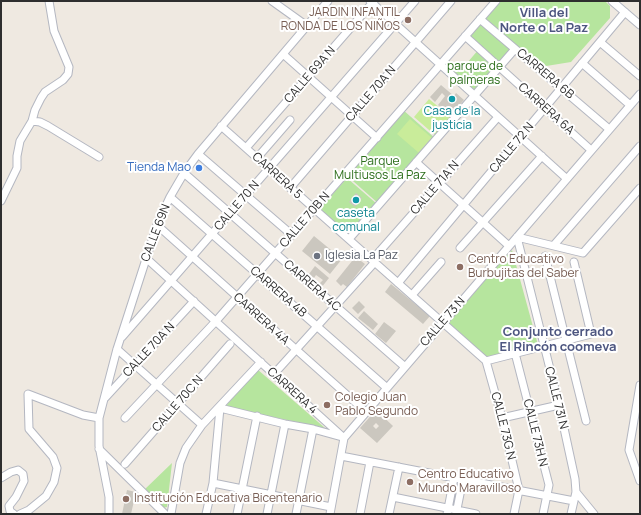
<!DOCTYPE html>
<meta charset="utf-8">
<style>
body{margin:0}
#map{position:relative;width:641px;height:515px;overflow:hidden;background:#efe9e1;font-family:Manrope,sans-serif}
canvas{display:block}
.frame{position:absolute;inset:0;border:2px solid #2e2e2e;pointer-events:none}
</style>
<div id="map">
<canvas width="641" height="515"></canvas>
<div class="frame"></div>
</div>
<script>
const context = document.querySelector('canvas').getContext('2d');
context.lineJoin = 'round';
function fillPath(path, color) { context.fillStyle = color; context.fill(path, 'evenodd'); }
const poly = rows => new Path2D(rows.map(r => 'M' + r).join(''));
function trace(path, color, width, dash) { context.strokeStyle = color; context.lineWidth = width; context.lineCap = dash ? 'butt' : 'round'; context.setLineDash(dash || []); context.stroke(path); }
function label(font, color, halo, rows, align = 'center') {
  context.font = font + ' Manrope,sans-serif'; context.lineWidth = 4; context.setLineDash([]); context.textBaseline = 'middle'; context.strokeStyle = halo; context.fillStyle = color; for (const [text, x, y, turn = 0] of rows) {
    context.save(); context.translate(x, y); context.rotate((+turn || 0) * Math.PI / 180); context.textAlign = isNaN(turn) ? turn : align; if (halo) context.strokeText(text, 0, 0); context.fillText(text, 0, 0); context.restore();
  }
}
const green = poly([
 [500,1,605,1,610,6,610,18,571,62,540,67,483,20],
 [480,19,512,49,475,94,443,67,449,60,461,70,479,49,465,36],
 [402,109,436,139,379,204,345,174],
 [347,178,377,204,348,236,318,210],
 [512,250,538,345,485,360,443,323],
 [257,369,325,428,225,407],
 [172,463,167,507,163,508,144,490]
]);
const pitch = poly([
 [429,99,452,118,436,136,414,117],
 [410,119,432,138,419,153,397,134]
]);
const building = poly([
 [441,85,454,96,456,93,464,100,450,116,438,105,445,96,442,93,435,102,430,97],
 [356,193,362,198,355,207,349,202],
 [314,236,342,259,330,274,302,251],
 [353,255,365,264,347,287,343,284,341,286,336,281,352,261,350,259],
 [315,266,329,278,321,288,318,285,323,280,316,275,314,278,309,274],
 [391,284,430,316,423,324,385,292],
 [359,301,365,307,358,314,352,308],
 [364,311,378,324,373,330,358,318],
 [384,322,396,331,386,343,375,334],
 [376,410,393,426,377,443,360,428],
 [376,423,379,426,376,429,373,426],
 [127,490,136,492,131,514,122,514]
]);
const minor = poly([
 [272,1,307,26],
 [370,1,567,179],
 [612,1,640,25],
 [480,19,609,129],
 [465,36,591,150],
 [600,42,640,76],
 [283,54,377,138],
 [582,63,630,105],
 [32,121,40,122,48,126,99,157],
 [221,126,486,361],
 [246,148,374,1],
 [198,154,292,235],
 [257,158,290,120],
 [416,162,509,246],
 [184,173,405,367],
 [290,188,451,1],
 [170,197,387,388],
 [1,201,17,168,17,156,20,141,32,121,35,110,41,98,45,92,63,80,68,74,69,67,54,31,49,1],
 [157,225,366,412],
 [349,239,515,49],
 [554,245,640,146],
 [460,248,542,156],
 [545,256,586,421],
 [146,258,344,438],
 [372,260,498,117],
 [398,283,625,12],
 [412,295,441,262],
 [122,337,415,1],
 [117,349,202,425],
 [515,353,549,485,543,514],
 [486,361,591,334,574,262],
 [486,361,502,418,519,490,514,514],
 [274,374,375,262],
 [640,385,629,450,640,481],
 [105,398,194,301],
 [125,418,216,321,496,1],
 [502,418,559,405],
 [99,449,165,514],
 [341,456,574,501],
 [125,464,230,344],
 [1,478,11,472,18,470,23,474,24,481,16,497,9,506,10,511,14,514],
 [213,483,331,507],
 [576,492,594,514],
 [393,497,476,514],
 [20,514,29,510,46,496,54,482,57,468,53,457,29,429,28,394,83,415,99,418],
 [109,514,109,497,99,446,99,418,117,349,157,225,170,197,184,173,198,154,328,1],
 [171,514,180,463,186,448,202,425,261,362],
 [206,514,213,483,220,408,285,424,313,429,342,437],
 [237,514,257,416],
 [267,514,285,424],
 [296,514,313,429],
 [330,514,344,438,640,94],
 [360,514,370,462],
 [389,514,399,467],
 [447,514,454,478],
 [456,514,463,479],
 [571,514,576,492,575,479,559,405,517,237,583,253,640,188]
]);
const markers = [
 [408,20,4,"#8d6e63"],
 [452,99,4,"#0f9aa8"],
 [199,168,4,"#3f7fe0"],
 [356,200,4,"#0f9aa8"],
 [317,256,4,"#6b7280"],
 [460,267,4,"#8d6e63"],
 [327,405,4,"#8d6e63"],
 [410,482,4,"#8d6e63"],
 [126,499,4,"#8d6e63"]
];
const educationNames = [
 ["JARDIN INFANTIL",400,13,"right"],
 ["RONDA DE LOS NIÑOS",400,27,"right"],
 ["Centro Educativo",468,260],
 ["Burbujitas del Saber",468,274],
 ["Colegio Juan",335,398],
 ["Pablo Segundo",335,412],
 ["Centro Educativo",418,475],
 ["Mundo Maravilloso",418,489],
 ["Institución Educativa Bicentenario",134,499]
];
const parkNames = [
 ["parque de",475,67],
 ["palmeras",475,81],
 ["Parque",380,162],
 ["Multiusos La Paz",380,176]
];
const streetNames = [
 ["CARRERA 6B",545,74,40],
 ["CALLE 69A N",310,75,-49],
 ["CALLE 70A N",371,94,-49],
 ["CARRERA 6A",546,109,42],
 ["CALLE 72 N",512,148,-50],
 ["CARRERA 5",277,176,42],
 ["CALLE 71A N",435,188,-49],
 ["CALLE 70 N",237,206,-49],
 ["CALLE 70B N",305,220,-49],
 ["CALLE 69N",156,233,-69],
 ["CARRERA 4C",312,286,41],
 ["CARRERA 4B",278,292,41],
 ["CARRERA 4A",261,319,42],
 ["CALLE 73 N",443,322,-49],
 ["CALLE 70A N",149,350,-47],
 ["CARRERA 4",292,391,42],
 ["CALLE 73I N",556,398,76],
 ["CALLE 70C N",178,404,-49],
 ["CALLE 73G N",503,426,76],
 ["CALLE 73H N",535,433,76]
];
const cultureNames = [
 ["Casa de la",452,112],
 ["justicia",452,126],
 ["caseta",356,214],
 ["comunal",356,228]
];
const shopNames = [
 ["Tienda Mao",191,168]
];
const worshipNames = [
 ["Iglesia La Paz",325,256]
];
const neighbourhoodNames = [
 ["Villa del",544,13],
 ["Norte o La Paz",544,28],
 ["Conjunto cerrado",558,332],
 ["El Rincón coomeva",558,347]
];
fillPath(green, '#b6e59e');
fillPath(pitch, '#c9ec9a');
fillPath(building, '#cbc7bf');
trace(minor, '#b4b7c1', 9);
trace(minor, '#fff', 7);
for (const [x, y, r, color] of markers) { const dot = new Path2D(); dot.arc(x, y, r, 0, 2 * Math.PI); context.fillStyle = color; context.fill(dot); trace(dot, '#fff', 1.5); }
label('12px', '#785e54', '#fff', educationNames, 'left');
label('12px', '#2c6e1b', '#fff', parkNames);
label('12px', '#2e2e2e', '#fff', streetNames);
label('12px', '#0d838f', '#fff', cultureNames);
label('12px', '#366cbe', '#fff', shopNames, 'right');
label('12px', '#5b616d', '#fff', worshipNames, 'left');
label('bold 13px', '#4d5680', '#fff', neighbourhoodNames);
</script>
